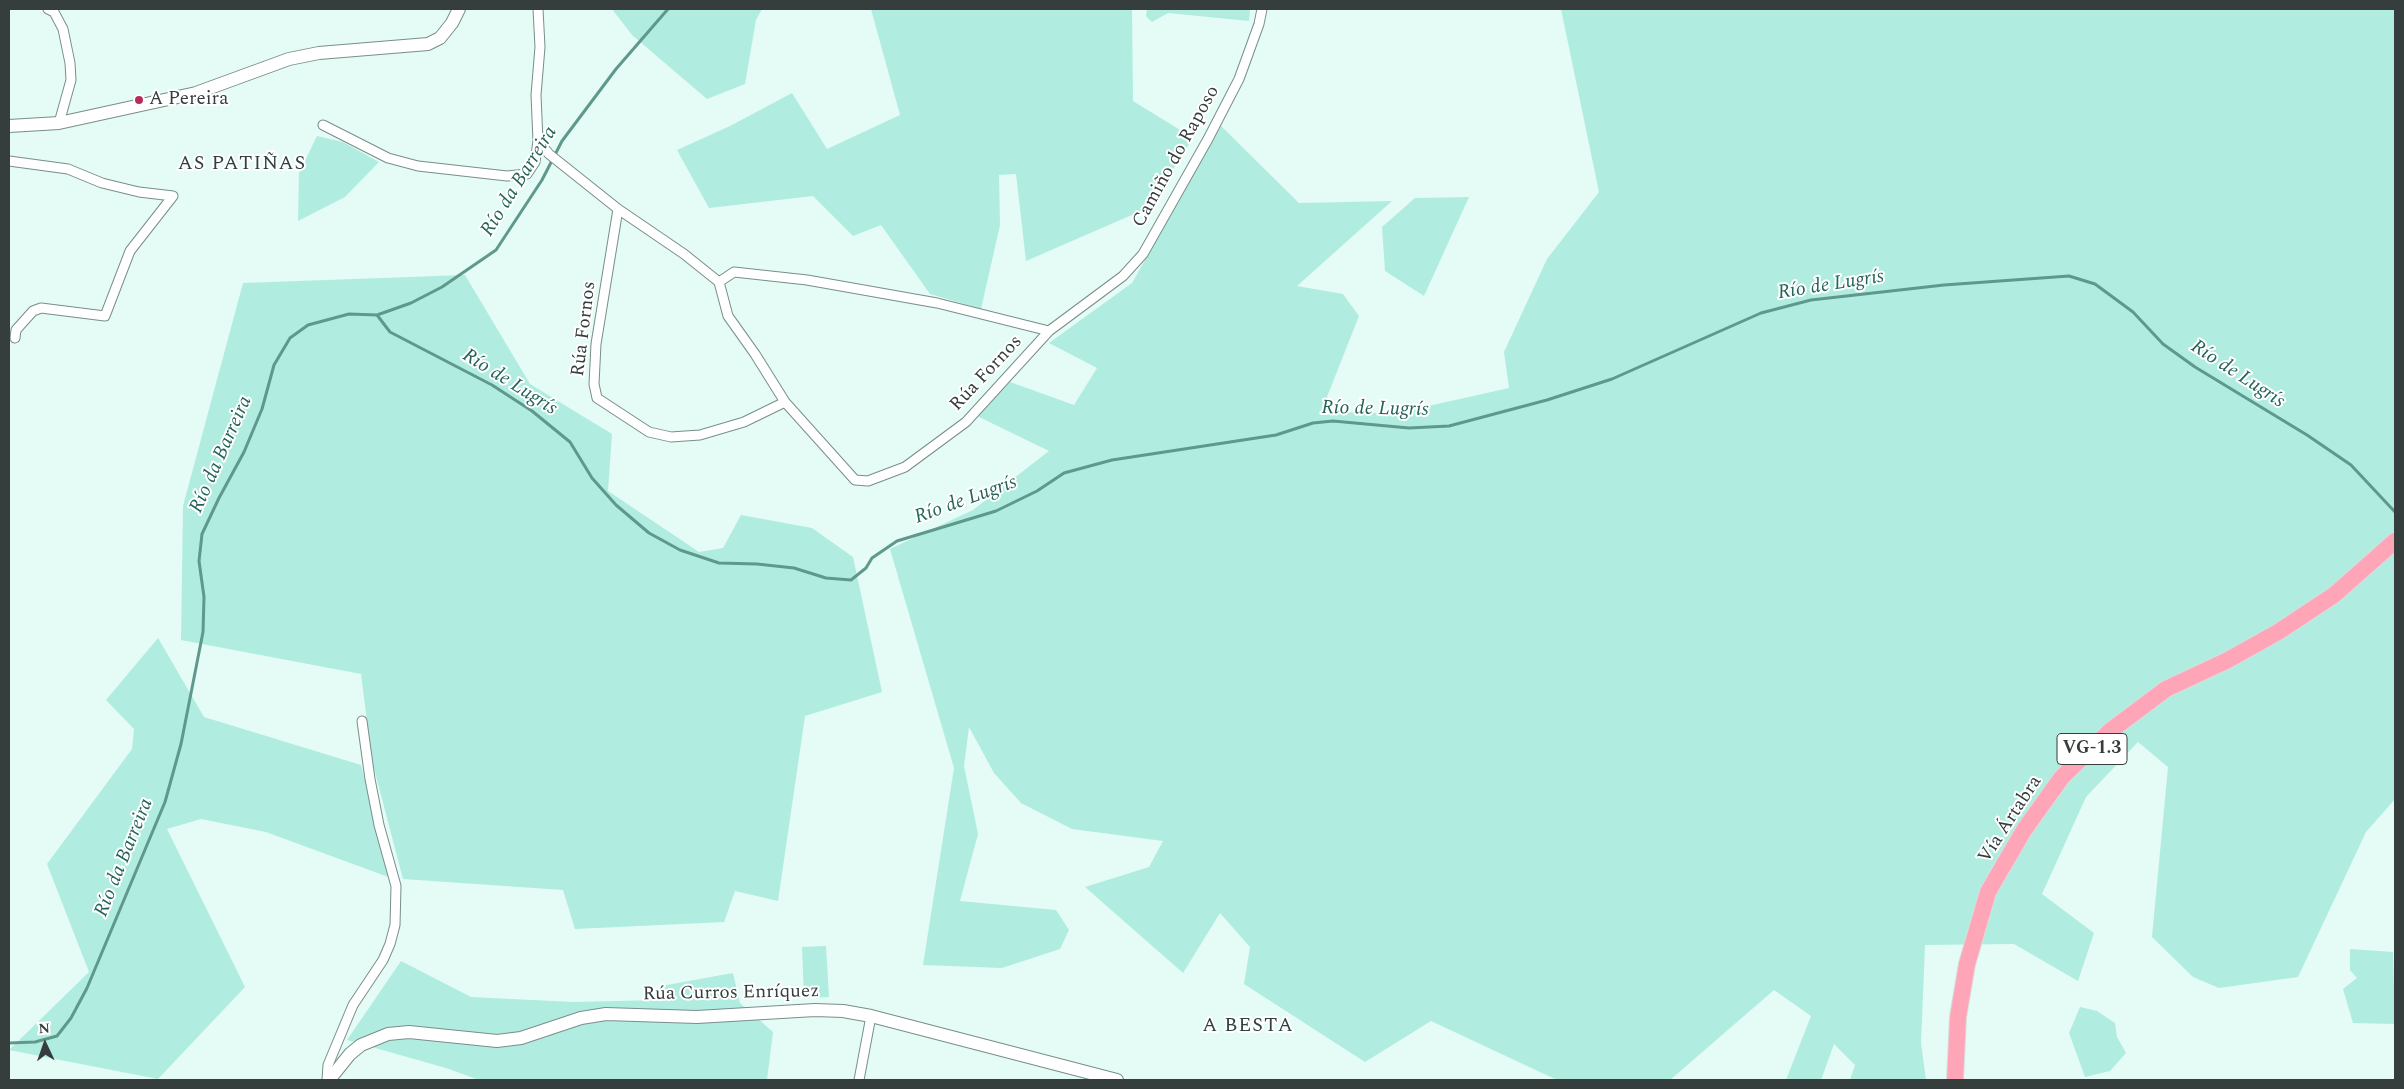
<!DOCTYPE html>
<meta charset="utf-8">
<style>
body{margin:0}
#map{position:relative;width:2404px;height:1089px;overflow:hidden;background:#e4fbf6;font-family:Spectral,serif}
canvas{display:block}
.frame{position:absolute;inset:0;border:10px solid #353e3c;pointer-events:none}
.north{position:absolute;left:20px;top:1019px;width:50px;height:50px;-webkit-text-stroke:4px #fff;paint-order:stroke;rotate:357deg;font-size:14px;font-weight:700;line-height:20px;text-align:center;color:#353e3c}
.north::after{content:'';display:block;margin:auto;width:18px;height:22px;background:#353e3c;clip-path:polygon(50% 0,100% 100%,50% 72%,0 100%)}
</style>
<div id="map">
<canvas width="2404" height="1089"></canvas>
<div class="frame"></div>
<div class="north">N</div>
</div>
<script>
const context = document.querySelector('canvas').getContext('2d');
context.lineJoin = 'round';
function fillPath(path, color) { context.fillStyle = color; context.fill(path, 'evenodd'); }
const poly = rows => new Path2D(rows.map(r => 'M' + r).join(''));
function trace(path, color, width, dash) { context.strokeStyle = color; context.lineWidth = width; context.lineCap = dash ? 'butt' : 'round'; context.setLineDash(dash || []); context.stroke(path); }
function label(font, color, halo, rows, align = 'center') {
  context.font = font + ' Spectral,serif'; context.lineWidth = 4; context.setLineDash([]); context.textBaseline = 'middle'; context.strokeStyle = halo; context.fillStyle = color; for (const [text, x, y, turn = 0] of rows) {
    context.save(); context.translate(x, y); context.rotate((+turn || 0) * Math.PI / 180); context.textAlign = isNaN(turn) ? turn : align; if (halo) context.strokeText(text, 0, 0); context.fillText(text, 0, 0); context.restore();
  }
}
const green = poly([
 [612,9,762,9,756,20,745,84,707,99,632,35],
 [871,9,1132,9,1133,101,1193,138,1168,177,1157,204,1026,261,1016,174,999,175,1000,225,981,309,930,294,881,225,853,236,813,196,709,208,677,150,730,126,792,93,827,149,900,115],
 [1147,9,1250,9,1249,21,1168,13,1152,22,1146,16],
 [1561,9,2395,9,2395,799,2366,832,2298,977,2219,988,2193,977,2152,937,2168,767,2138,742,2086,797,2042,894,2094,933,2078,981,2014,944,1925,945,1921,1043,1926,1080,1850,1080,1855,1065,1834,1044,1821,1080,1786,1080,1811,1016,1774,990,1670,1080,1557,1080,1431,1021,1365,1062,1244,984,1250,947,1220,913,1183,973,1085,887,1149,867,1163,841,1072,829,1021,803,994,773,969,727,964,766,978,834,960,901,1056,910,1069,930,1060,949,1002,968,923,965,954,768,890,549,973,510,1049,451,977,416,1010,382,1074,405,1097,368,1049,343,1132,283,1221,126,1299,203,1392,201,1297,286,1343,294,1359,316,1321,412,1397,413,1509,388,1504,352,1547,259,1599,192],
 [317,136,343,142,379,162,345,197,298,221,299,173],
 [1469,197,1424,296,1385,271,1382,227,1415,198],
 [465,275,530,384,612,434,608,491,699,552,723,548,741,515,812,528,853,557,882,692,805,716,778,901,735,891,724,922,575,929,563,890,403,879,372,761,361,674,181,640,183,506,243,283],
 [158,638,204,717,361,765,391,878,266,832,201,819,167,829,245,987,158,1079,9,1050,89,972,47,864,132,749,134,729,106,700],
 [826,946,829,997,804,998,802,947],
 [2350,949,2393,952,2395,1024,2353,1023,2343,989,2357,978,2350,970],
 [401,961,471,997,573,1002,661,1000,661,986,733,973,740,1003,773,1032,767,1080,479,1080,446,1068,347,1040],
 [2080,1007,2097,1011,2115,1023,2117,1037,2126,1053,2110,1071,2085,1077,2069,1033]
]);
const stream = poly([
 [377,315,390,332,492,385,532,411,570,442,592,478,616,505,649,533,680,550,719,563,757,564,794,568,826,578,851,580,866,568,872,558,897,541,996,511,1037,491,1064,473,1112,460,1276,435,1313,423,1333,421,1409,428,1449,426,1547,400,1612,379,1761,313,1811,300,1944,285,2069,276,2095,284,2133,312,2163,344,2195,367,2307,435,2351,465,2395,512],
 [9,1043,35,1042,57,1036,71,1018,87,988,165,802,181,744,203,632,204,597,199,561,202,534,219,498,244,452,262,409,274,365,290,338,308,325,349,314,377,315,411,303,442,287,496,250,542,180,562,141,616,69,668,9]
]);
const street = poly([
 [48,9,54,12,63,29,70,63,71,80,59,123],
 [323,125,388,158,418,166,507,176,527,174,535,162,538,141,536,95,540,47,538,9],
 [538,141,549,154,618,209,684,254,719,282,728,316,755,354,785,402,855,480,868,481,905,467,966,422,1049,331,1123,276,1143,254,1208,139,1239,79,1259,24,1262,9],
 [9,161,68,169,102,183,139,192,173,196,130,251,105,316,41,308,33,311,24,321,16,330,15,338],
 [618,209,596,344,594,384,597,398,649,432,671,437,700,435,744,422,785,402],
 [719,282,734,272,807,280,937,303,1049,331],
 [327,1080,328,1065,353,1005,383,960,390,944,395,925,396,886,379,825,370,779,362,721],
 [859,1080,871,1016]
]);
const secondary = poly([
 [9,126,59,123,196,93,289,59,319,53,428,44,440,38,452,23,459,9],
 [329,1080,350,1054,361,1045,388,1034,409,1032,497,1041,521,1038,581,1018,606,1014,697,1017,815,1010,843,1011,871,1016,1117,1080]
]);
const highway = poly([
 [1955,1080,1958,1017,1967,964,1988,892,2024,830,2062,777,2110,731,2166,689,2228,660,2278,632,2334,595,2395,541]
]);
const markers = [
 [139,100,5,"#b92b5b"]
];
const shields = [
 [2092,749,70]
];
const shieldNames = [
 ["VG-1.3",2092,749]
];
const poiNames = [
 ["A Pereira",149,100]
];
const streetNames = [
 ["Camiño do Raposo",1177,157,-61],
 ["Rúa Fornos",585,329,-83],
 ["Rúa Fornos",987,374,-47],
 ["Vía Ártabra",2011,820,-57],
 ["Rúa Curros Enríquez",731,994,-1]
];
const neighbourhoodNames = [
 ["AS PATIÑAS",242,165],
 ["A BESTA",1248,1027]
];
const waterNames = [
 ["Río da Barreira",520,182,-58],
 ["Río de Lugrís",1831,286,-9],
 ["Río de Lugrís",2237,375,33],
 ["Río de Lugrís",509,383,32],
 ["Río de Lugrís",1375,410,1],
 ["Río da Barreira",222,455,-66],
 ["Río de Lugrís",966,501,-20],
 ["Río da Barreira",125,858,-68]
];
fillPath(green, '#b0ede0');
trace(stream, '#5f988c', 3);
trace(street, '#798e8a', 11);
trace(secondary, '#798e8a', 14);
trace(highway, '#dbdcdc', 18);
trace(street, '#fff', 9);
trace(secondary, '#fff', 12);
trace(highway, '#ffa5b8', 16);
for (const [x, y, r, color] of markers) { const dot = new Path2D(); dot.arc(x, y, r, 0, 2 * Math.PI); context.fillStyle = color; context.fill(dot); trace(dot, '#fff', 2); }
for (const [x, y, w] of shields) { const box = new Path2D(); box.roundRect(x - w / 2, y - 15.5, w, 31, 4); context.fillStyle = '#fff'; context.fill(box); trace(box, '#353e3c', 1); }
label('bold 18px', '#353e3c', null, shieldNames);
label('19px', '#353e3c', '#fff', poiNames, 'left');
label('19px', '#353e3c', '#fff', streetNames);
context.letterSpacing = '1px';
label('20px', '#2f423e', '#fff', neighbourhoodNames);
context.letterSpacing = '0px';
label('italic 20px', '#246358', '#fff', waterNames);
</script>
